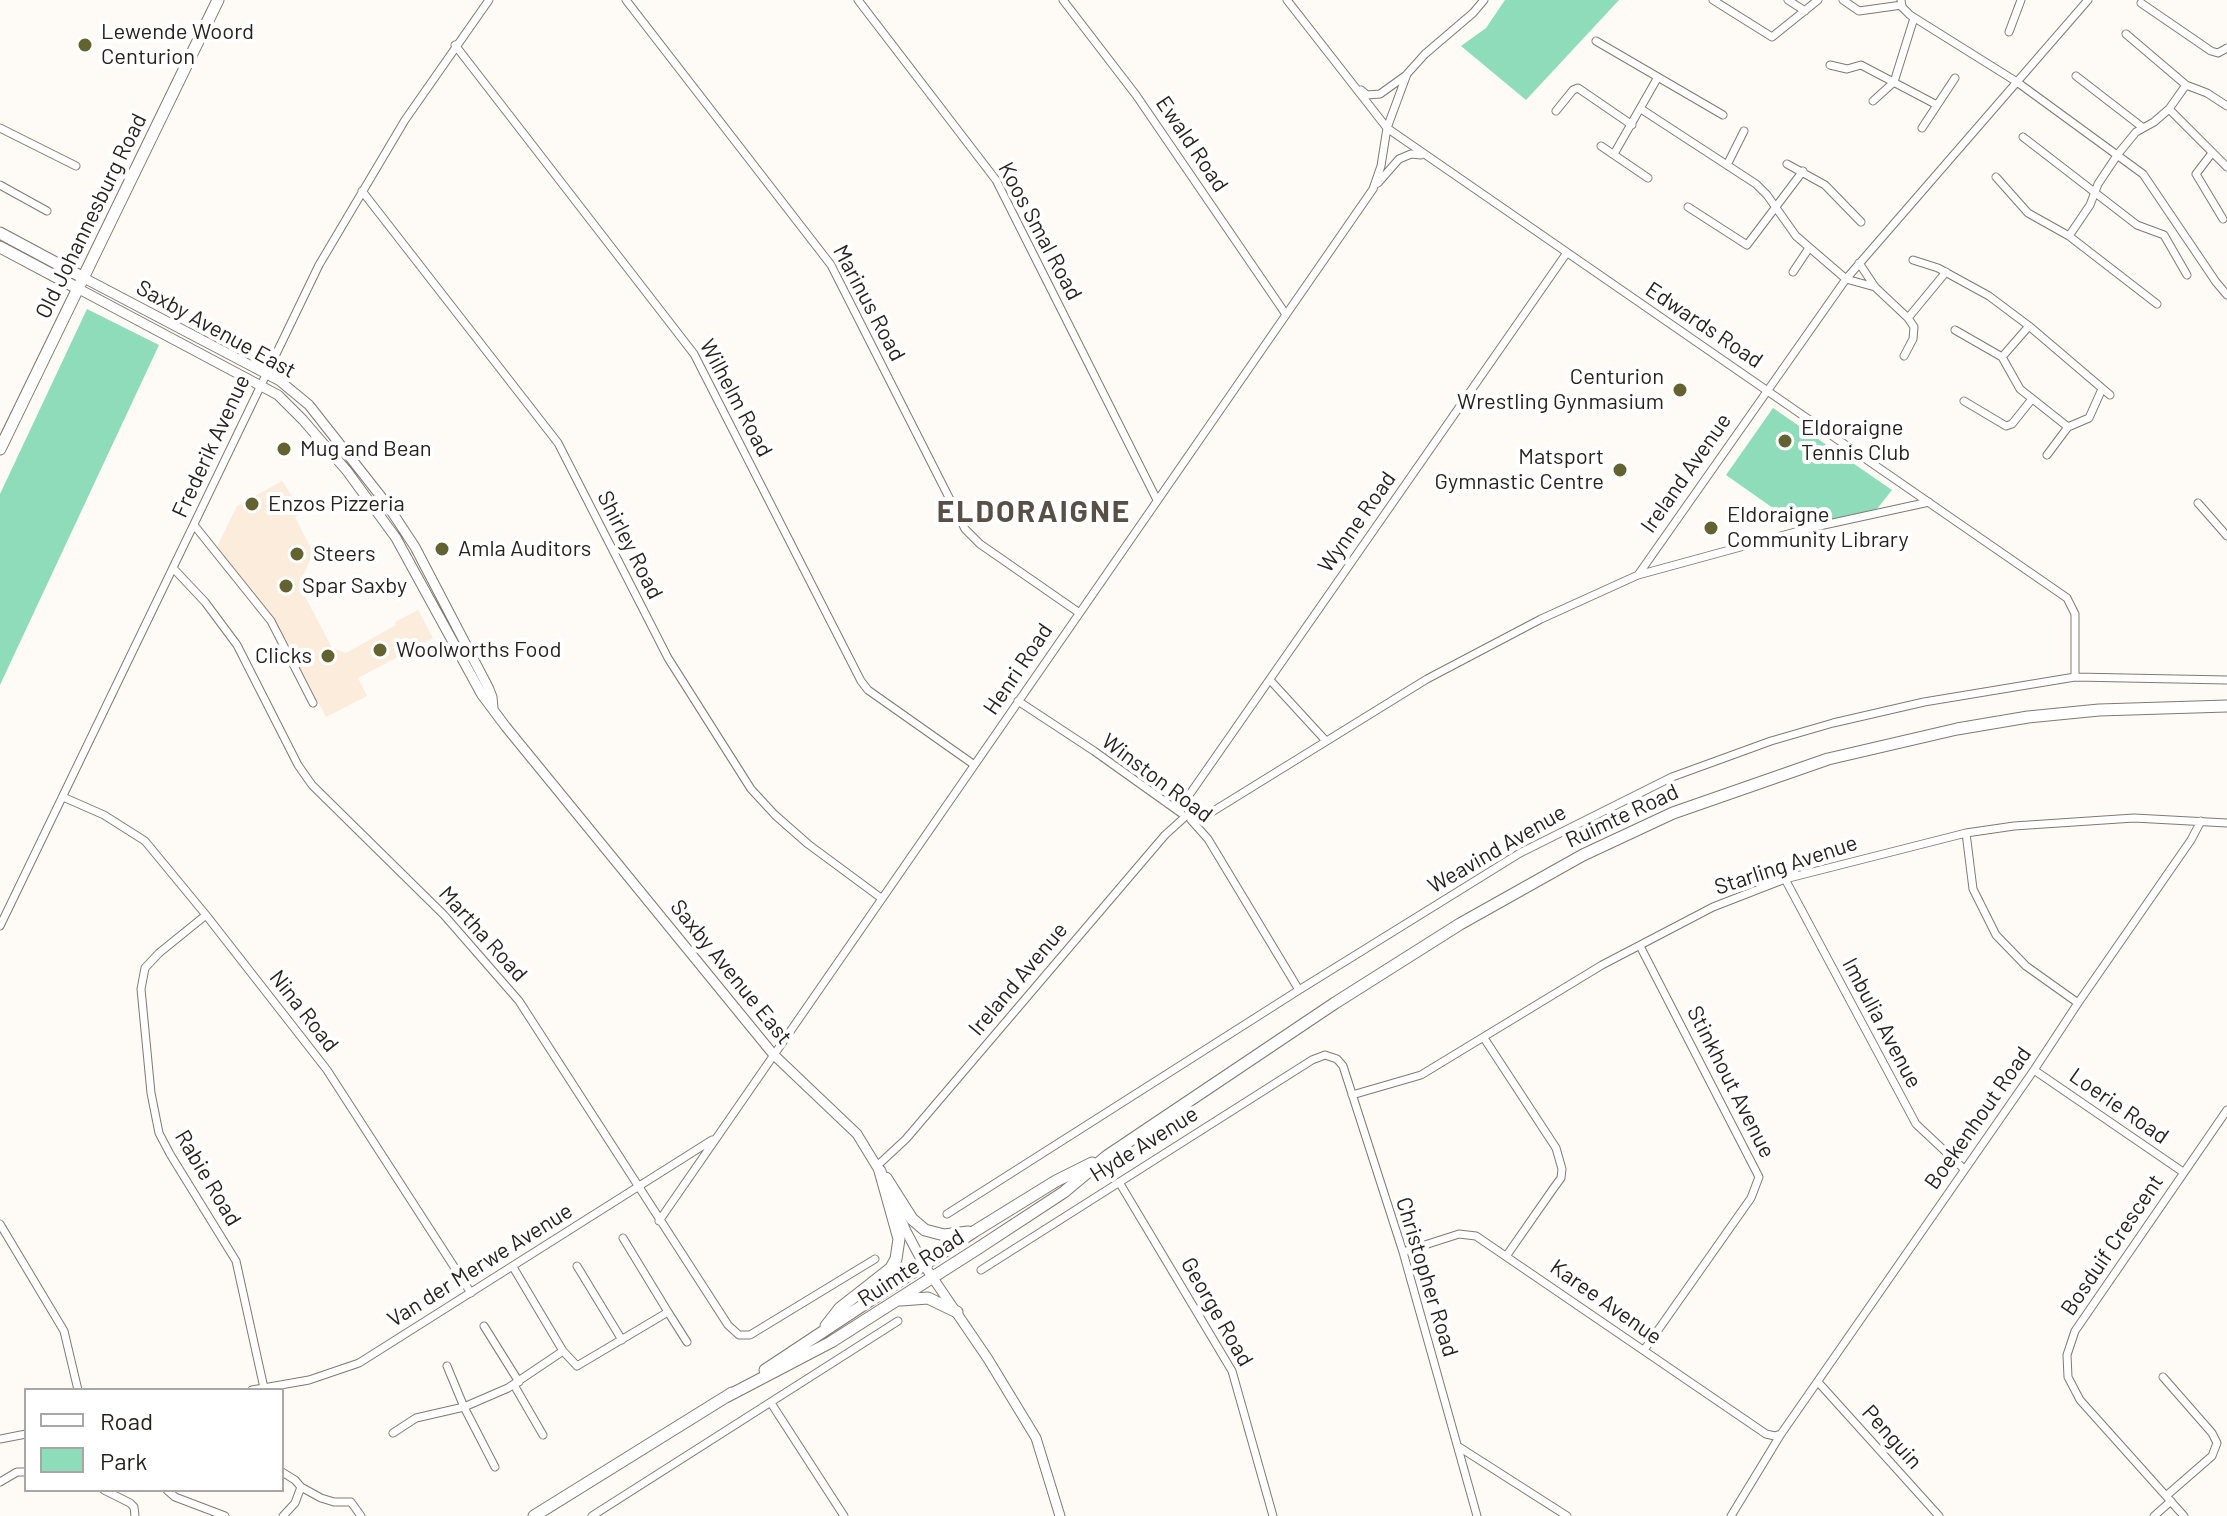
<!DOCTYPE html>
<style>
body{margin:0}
#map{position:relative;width:2227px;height:1516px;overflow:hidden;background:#fefaf6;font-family:Barlow,sans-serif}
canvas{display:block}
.legend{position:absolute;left:24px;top:1388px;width:260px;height:104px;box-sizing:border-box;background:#fff;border:2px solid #a9a7a6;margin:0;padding:10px 14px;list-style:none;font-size:24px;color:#272420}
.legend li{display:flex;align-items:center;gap:16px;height:40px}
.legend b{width:40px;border:2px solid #a9a7a6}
</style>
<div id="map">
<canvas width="2227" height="1516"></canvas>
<ul class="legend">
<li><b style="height:10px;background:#fff"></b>Road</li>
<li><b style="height:22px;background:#8edcba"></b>Park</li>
</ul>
</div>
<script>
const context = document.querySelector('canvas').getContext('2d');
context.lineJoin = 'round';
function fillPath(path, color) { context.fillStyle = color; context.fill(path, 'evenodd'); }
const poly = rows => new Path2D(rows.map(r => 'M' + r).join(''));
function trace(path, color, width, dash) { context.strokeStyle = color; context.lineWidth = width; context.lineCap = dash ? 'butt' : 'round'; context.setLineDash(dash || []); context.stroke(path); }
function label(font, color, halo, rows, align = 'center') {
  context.font = font + ' Barlow,sans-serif'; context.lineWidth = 8; context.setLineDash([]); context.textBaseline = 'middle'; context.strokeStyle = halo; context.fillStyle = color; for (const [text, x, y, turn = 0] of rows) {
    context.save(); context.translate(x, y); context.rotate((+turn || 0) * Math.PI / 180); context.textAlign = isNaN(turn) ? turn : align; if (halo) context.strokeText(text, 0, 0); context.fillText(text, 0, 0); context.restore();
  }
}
const built = poly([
 [282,481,303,513,295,517,313,553,299,585,332,648,346,653,396,625,395,622,418,610,433,638,358,678,367,696,326,717,276,622,217,547,237,506]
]);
const green = poly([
 [1505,0,1619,0,1526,100,1461,46,1486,28],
 [87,309,159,345,0,685,0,494],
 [1773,408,1892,490,1877,509,1800,527,1726,475]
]);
const minor = poly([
 [626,0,831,265,965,529,980,544,1078,612],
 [858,0,996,180,1157,500],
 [1063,0,1136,95,1285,313],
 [1287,0,1387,128,2067,598,2075,614,2075,677],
 [1713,0,1772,37,1818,0],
 [1788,0,1805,11],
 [1843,0,1859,11,1902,5],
 [1901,0,1902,7,1910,15,2017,82,2143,174,2216,282,2227,295],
 [2141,3,2211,51,2218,53,2227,48],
 [2009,32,2021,0],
 [2126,34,2186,85,2207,93,2227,106],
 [1596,41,1723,115],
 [455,45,694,354,861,681,868,690,973,764],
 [1830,65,1847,69,1861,65,1937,105],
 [2076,76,2142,127],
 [1361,90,1367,95,1380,94,1405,76],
 [1873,101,1894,82,1914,18],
 [1641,109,1756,184,1767,195,1796,236,1846,279,1875,287],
 [2169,109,2227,167],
 [1556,111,1573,90,1578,88,1632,125],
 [0,128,76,166],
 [1922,128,1955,78],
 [2023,137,2137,225,2164,235,2187,275],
 [1601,146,1648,178],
 [2212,153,2196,174,2223,219],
 [1614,154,1658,77],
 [1787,164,1825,185,1861,222],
 [1727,165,1744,131],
 [1996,177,2028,213,2069,236,2157,304],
 [1378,183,1399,159,1411,154,1421,155],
 [0,185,47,211],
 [362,191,558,443,668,658,751,789,775,815,808,844,881,898],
 [1688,207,1747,245,1803,171],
 [2069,236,2090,205,2098,184,2118,154,2136,132,2154,122,2169,109,2186,85],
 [1913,260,1938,268,1989,296,2029,326,2110,395],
 [1859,263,1875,287,1908,318,1914,327,1913,339,1904,356],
 [1793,272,1809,248],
 [1908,318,1946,272],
 [1955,330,2002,357,2020,389,2068,427],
 [2002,357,2029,326],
 [1964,401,2006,426,2012,424,2032,399],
 [2047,455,2068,427,2089,418,2102,389],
 [2198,503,2227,536],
 [194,525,271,621,313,703],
 [173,568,205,602,237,645,298,765,312,785,444,915,519,1001,728,1325,739,1335,750,1335,875,1259],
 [1638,575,1810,528,1929,502],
 [1270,680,1326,741],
 [1018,701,1094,751,1181,813],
 [63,797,104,815,145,841,206,915,327,1070,471,1293],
 [1178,811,1566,254],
 [1191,820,1208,839,1299,990],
 [1194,823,1427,679,1541,619,1638,575,1846,279,2088,0],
 [1966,833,1973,889,1996,935,2026,966,2078,1003],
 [1785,879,1916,1124,1964,1169],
 [206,915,159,953,145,968,141,989,151,1093,159,1133,170,1154,236,1261,264,1388],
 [0,926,319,265,405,120,489,0],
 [1640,946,1759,1177,1751,1198,1644,1350],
 [1484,1038,1556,1148,1562,1169,1561,1178,1553,1189,1507,1255],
 [2034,1070,2183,1172],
 [1352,1095,1421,1075,1602,965,1713,907,1785,879,1966,833,2014,826,2134,818,2227,823],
 [878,1165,906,1139,1165,835,1186,816],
 [1119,1182,1232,1371,1273,1516],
 [947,1214,1299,990,1520,853,1672,777,1771,741,1833,723,1924,702,2075,677,2227,680],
 [659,1221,1373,189,1381,166,1387,128,1407,74,1425,54,1473,13,1484,0],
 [0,1224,64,1331,78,1390],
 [1403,1252,1459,1234,1476,1236,1766,1434,1775,1436,1781,1434],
 [577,1266,622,1340],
 [513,1267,563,1351,577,1366,668,1312,623,1238],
 [981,1270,1312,1060,1325,1055,1337,1059,1343,1066,1403,1252,1477,1516],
 [668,1312,687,1342],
 [484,1326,519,1382],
 [447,1366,464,1407,495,1467],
 [2163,1377,2212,1433,2217,1443,2212,1456,2166,1496],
 [1818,1382,1939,1516],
 [514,1385,543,1435],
 [252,1390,309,1380,359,1363,712,1140],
 [771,1403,844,1516],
 [393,1433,416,1418,464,1407,508,1388,563,1351],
 [0,1439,26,1434],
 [1459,1447,1567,1516],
 [282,1472,295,1480,301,1487,321,1498,334,1502,351,1502,361,1516],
 [0,1482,17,1472,26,1472],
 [104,1490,130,1503,134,1507,135,1516],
 [167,1490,175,1497,225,1516],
 [283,1516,295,1503,301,1487],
 [592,1516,898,1321],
 [1731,1516,1781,1434,2034,1070,2078,1003,2191,840,2201,821],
 [2154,1516,2171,1501],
 [2184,1516,2080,1400,2068,1377,2067,1355,2075,1331,2227,1110]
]);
const tertiary = poly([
 [84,278,280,381,309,405,386,503,415,547,488,687,492,697,493,708],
 [79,289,278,395,303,420,347,471,396,538,482,695,506,727,773,1054,857,1134,882,1175],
 [891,1196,906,1231,924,1265,988,1359,1036,1438,1060,1516]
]);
const secondary = poly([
 [0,233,84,278],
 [0,247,79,289],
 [0,449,218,0],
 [886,1178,912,1219,925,1230,944,1235,968,1232],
 [901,1300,928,1298,957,1312],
 [826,1326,840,1308,891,1268,896,1259,899,1239,880,1171],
 [765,1370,975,1231,1056,1181,1092,1163],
 [726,1397,831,1342,977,1249,1064,1192,1107,1156,1335,1003,1460,924,1583,855,1673,813,1828,759,1957,729,2028,717,2099,710,2227,706],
 [534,1516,732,1393]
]);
const markers = [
 [85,45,8,"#626330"],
 [1680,390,8,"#626330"],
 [1785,441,8,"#626330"],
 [284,449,8,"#626330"],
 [1620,470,8,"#626330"],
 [252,504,8,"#626330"],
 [1711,528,8,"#626330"],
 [442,549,8,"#626330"],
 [297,554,8,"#626330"],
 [286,586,8,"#626330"],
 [380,650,8,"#626330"],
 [328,656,8,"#626330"]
];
const poiNames = [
 ["Lewende Woord",101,32],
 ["Centurion",101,57],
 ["Centurion",1664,377,"right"],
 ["Wrestling Gynmasium",1664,402,"right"],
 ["Eldoraigne",1801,428],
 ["Tennis Club",1801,453],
 ["Mug and Bean",300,449],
 ["Matsport",1604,457,"right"],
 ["Gymnastic Centre",1604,482,"right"],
 ["Enzos Pizzeria",268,504],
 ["Eldoraigne",1727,515],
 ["Community Library",1727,540],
 ["Amla Auditors",458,549],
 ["Steers",313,554],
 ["Spar Saxby",302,586],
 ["Woolworths Food",396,650],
 ["Clicks",312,656,"right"]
];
const streetNames = [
 ["Ewald Road",1192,144,56],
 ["Old Johannesburg Road",91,216,-64],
 ["Koos Smal Road",1040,231,62],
 ["Marinus Road",869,303,62],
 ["Edwards Road",1704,325,34],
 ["Saxby Avenue East",216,329,29],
 ["Wilhelm Road",736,398,62],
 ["Frederik Avenue",211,446,-65],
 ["Ireland Avenue",1686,473,-55],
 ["Wynne Road",1357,522,-55],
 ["Shirley Road",630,545,63],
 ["Henri Road",1018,669,-56],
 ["Winston Road",1157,778,37],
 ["Ruimte Road",1622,816,-25],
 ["Weavind Avenue",1497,849,-30],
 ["Starling Avenue",1786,865,-18],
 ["Martha Road",483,934,48],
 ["Saxby Avenue East",731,972,51],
 ["Ireland Avenue",1018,979,-50],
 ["Nina Road",304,1011,52],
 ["Imbulia Avenue",1882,1023,62],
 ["Stinkhout Avenue",1731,1082,63],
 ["Loerie Road",2119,1106,35],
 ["Boekenhout Road",1978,1118,-55],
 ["Hyde Avenue",1144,1144,-32],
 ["Rabie Road",208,1178,59],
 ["Bosduif Crescent",2112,1245,-56],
 ["Van der Merwe Avenue",480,1265,-32],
 ["Ruimte Road",911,1268,-33],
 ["Christopher Road",1427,1277,73],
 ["Karee Avenue",1606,1302,35],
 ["George Road",1217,1312,60],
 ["Penguin",1892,1437,48]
];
const districtNames = [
 ["ELDORAIGNE",1034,512]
];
fillPath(built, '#fbecdb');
fillPath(green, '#8edcba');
trace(minor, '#827a70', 9);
trace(tertiary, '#827a70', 11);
trace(secondary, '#827a70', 13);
trace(minor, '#fff', 7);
trace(tertiary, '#fff', 9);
trace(secondary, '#fff', 11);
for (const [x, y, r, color] of markers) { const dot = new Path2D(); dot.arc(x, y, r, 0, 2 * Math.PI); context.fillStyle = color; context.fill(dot); trace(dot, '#fff', 3); }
label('22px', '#272420', '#fff', poiNames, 'left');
label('22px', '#272420', '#fff', streetNames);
context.letterSpacing = '2px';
label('bold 30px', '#585047', '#fff', districtNames);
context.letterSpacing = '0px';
</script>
